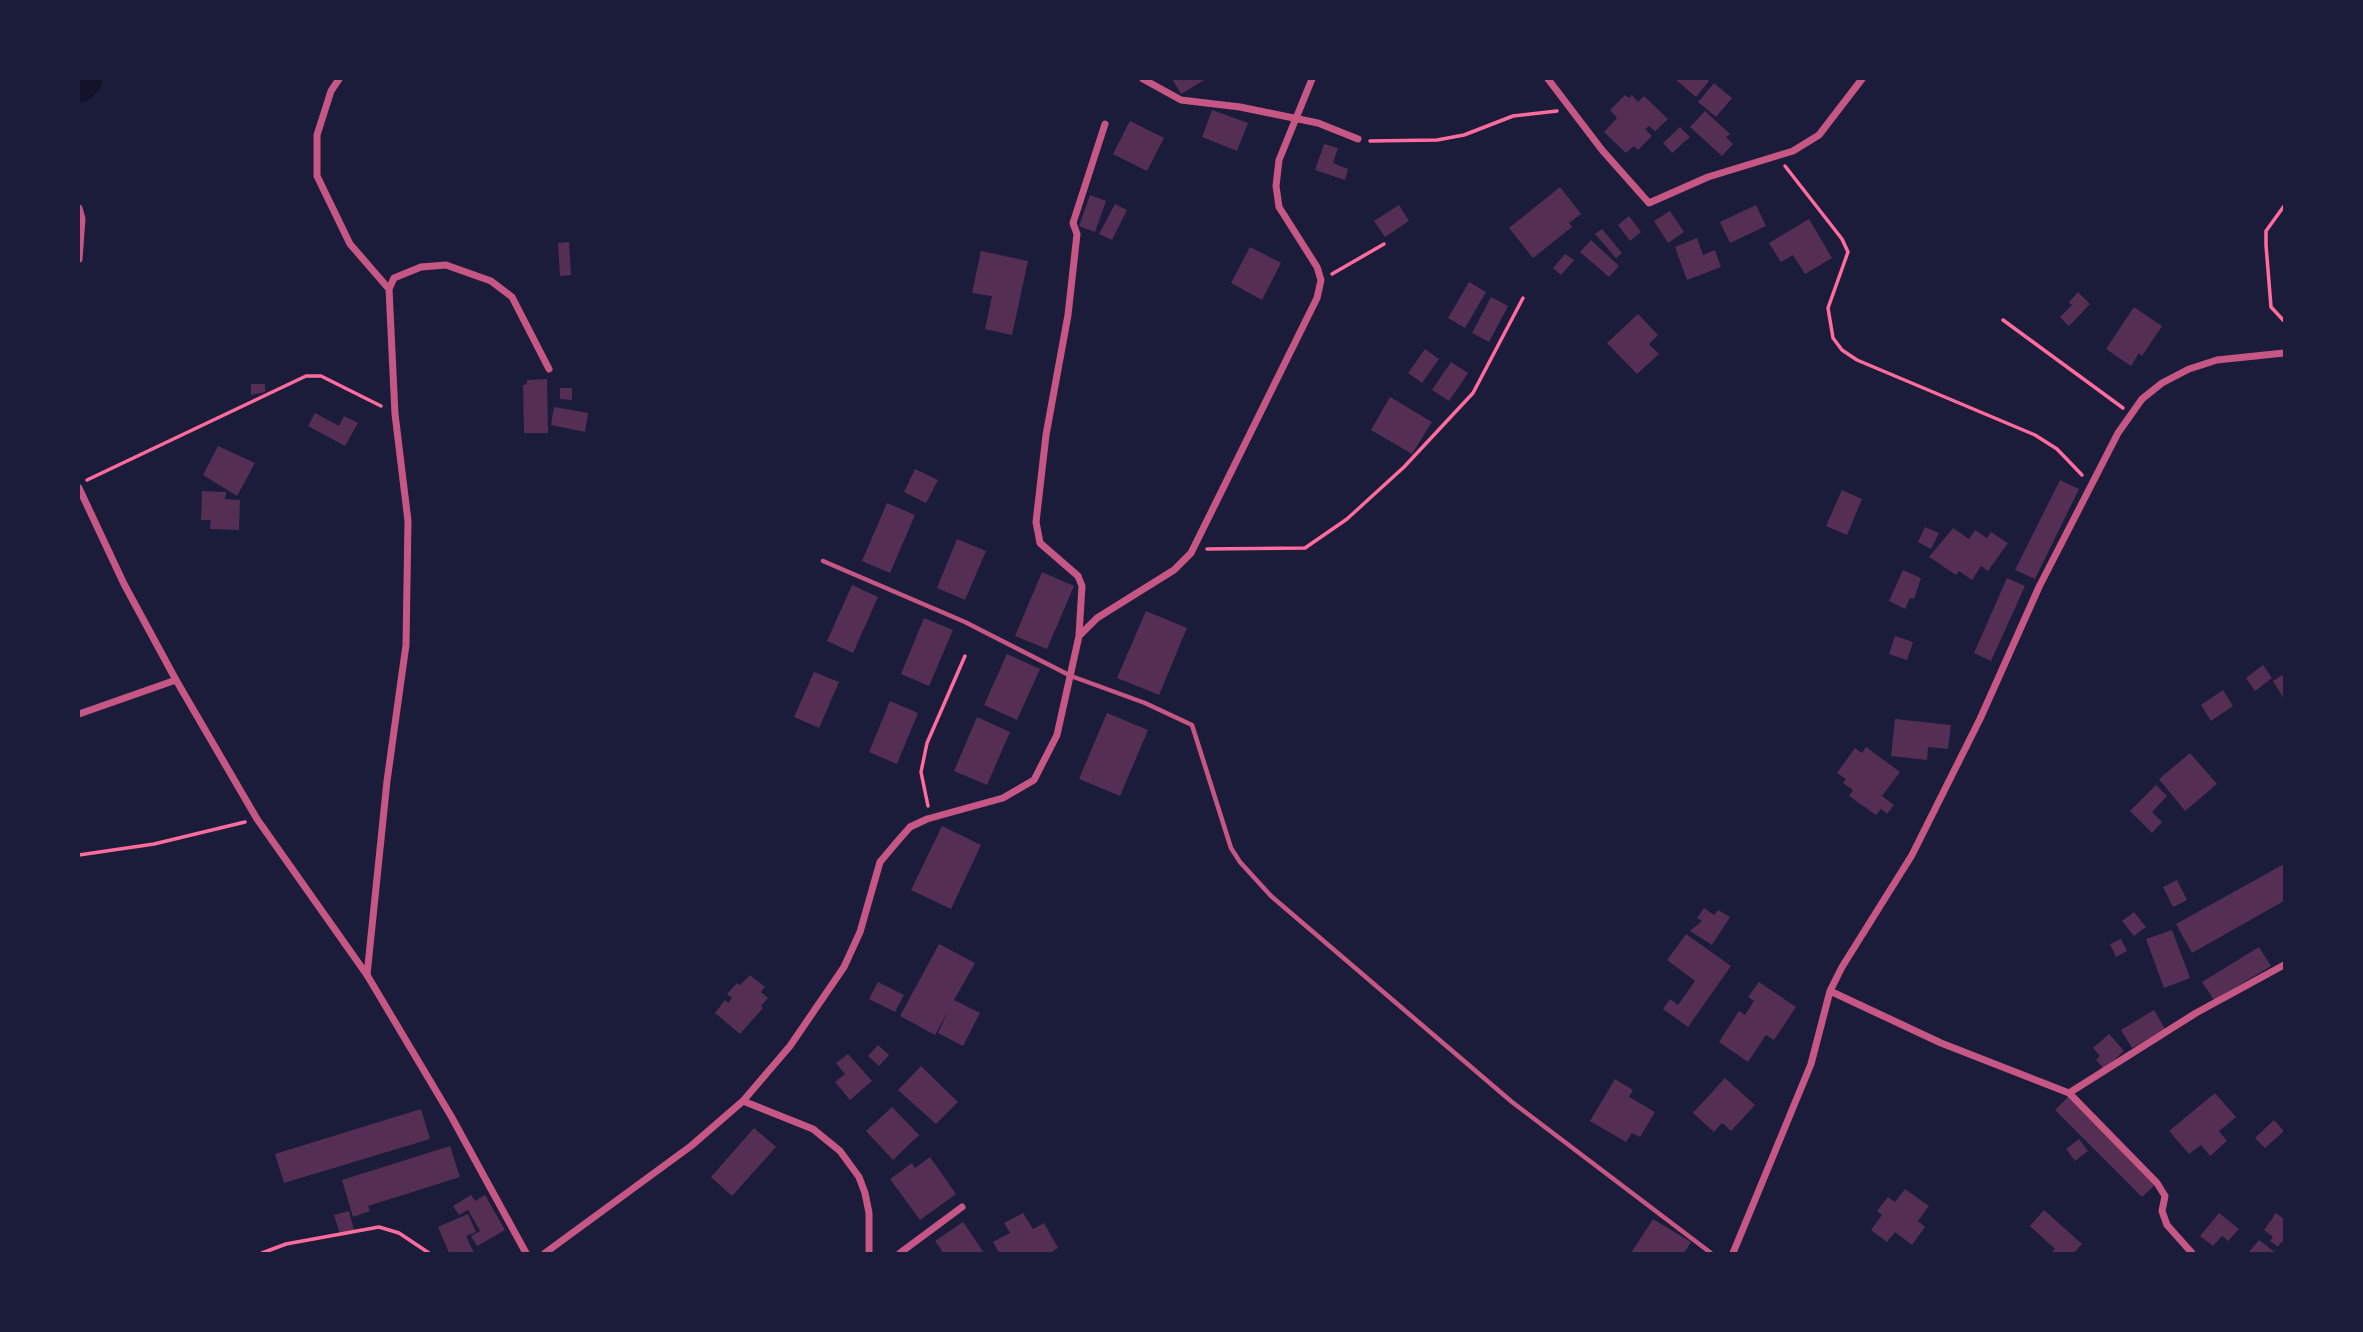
<!DOCTYPE html>
<style>
body{margin:0}
#map{position:relative;width:2363px;height:1332px;overflow:hidden;background:#1b1b3a;font-family:"Nunito Sans",sans-serif}
canvas{display:block}
.frame{position:absolute;inset:0;border:80px solid #1b1b3a;pointer-events:none}
</style>
<div id="map">
<canvas width="2363" height="1332"></canvas>
<div class="frame"></div>
</div>
<script>
const context = document.querySelector('canvas').getContext('2d');
context.lineJoin = 'round';
const poly = rows => new Path2D(rows.map(r => 'M' + r).join(''));
function trace(path, color, width, dash) { context.strokeStyle = color; context.lineWidth = width; context.lineCap = dash ? 'butt' : 'round'; context.setLineDash(dash || []); context.stroke(path); }
function fillPath(path, color) { context.fillStyle = color; context.fill(path, 'evenodd'); }
const river = poly([
 [79,85,85,79]
]);
const building = poly([
 [1172,79,1206,79,1181,94],
 [1675,79,1706,79,1709,81,1696,97],
 [1714,83,1732,98,1716,117,1698,102],
 [1625,95,1629,98,1632,95,1638,102,1644,96,1668,119,1655,131,1649,126,1645,129,1652,136,1638,150,1634,146,1626,153,1604,132,1617,118,1610,110],
 [1212,110,1248,123,1237,151,1202,137],
 [1705,111,1730,134,1726,137,1733,144,1722,156,1690,127],
 [1130,121,1164,138,1147,171,1113,154],
 [1680,127,1690,137,1672,153,1663,143],
 [1324,144,1338,148,1333,163,1348,169,1345,180,1315,170],
 [1560,187,1581,214,1569,223,1572,227,1533,258,1509,228],
 [1090,195,1106,201,1095,232,1079,226],
 [1115,204,1127,210,1112,240,1099,234],
 [1399,205,1409,221,1385,237,1374,221],
 [1756,205,1766,226,1730,243,1720,222],
 [1670,211,1684,232,1668,243,1654,221],
 [1629,216,1641,232,1630,241,1618,225],
 [1809,219,1832,258,1805,274,1793,255,1781,262,1769,243],
 [1602,229,1622,253,1616,258,1595,234],
 [1697,238,1703,255,1715,250,1721,267,1687,280,1675,247],
 [1591,240,1619,266,1609,277,1580,252],
 [569,242,571,275,560,276,558,243],
 [1250,247,1281,263,1262,300,1231,283],
 [981,251,1028,261,1012,335,985,329,992,296,972,293],
 [1565,254,1574,260,1561,275,1553,268],
 [1469,282,1486,292,1465,328,1448,318],
 [2078,292,2090,304,2069,326,2060,317,2072,305,2069,302],
 [1491,297,1508,306,1489,342,1472,333],
 [2134,307,2162,326,2142,356,2139,353,2131,366,2106,349],
 [1638,314,1658,335,1649,344,1659,354,1637,374,1607,343],
 [1425,349,1439,359,1422,383,1408,373],
 [1451,362,1468,373,1449,401,1432,390],
 [547,379,548,433,524,433,523,385,527,384,527,380],
 [251,384,265,384,265,392,251,395],
 [560,388,572,388,572,400,560,399],
 [1390,397,1432,422,1412,454,1371,430],
 [554,407,588,413,585,432,551,425],
 [315,413,339,426,344,416,358,423,345,446,308,426],
 [218,446,255,463,237,496,203,475],
 [915,469,938,480,926,503,904,492],
 [2060,480,2079,489,2035,579,2015,570],
 [1842,490,1862,499,1847,535,1826,526],
 [202,491,226,492,225,499,240,500,239,530,210,529,211,520,201,520],
 [887,503,915,515,890,573,862,561],
 [1925,527,1939,533,1931,549,1918,542],
 [1953,528,1969,539,1975,530,1987,538,1991,532,2008,543,1988,571,1981,566,1972,580,1959,571,1956,575,1929,557],
 [957,539,986,551,965,600,937,588],
 [1903,570,1921,578,1914,599,1910,598,1905,609,1889,601],
 [1042,572,1074,586,1047,649,1015,636],
 [2007,578,2025,586,1991,661,1974,653],
 [852,585,878,597,853,653,827,641],
 [1146,611,1187,628,1159,695,1117,678],
 [924,618,953,630,929,686,901,674],
 [1895,636,1913,642,1907,660,1889,654],
 [1007,654,1040,669,1017,720,984,705],
 [2263,665,2272,678,2255,691,2246,678],
 [814,672,839,682,819,728,794,717],
 [2284,674,2284,699,2273,681],
 [2223,690,2233,706,2211,721,2201,705],
 [890,701,918,713,897,764,869,752],
 [1107,713,1148,730,1120,796,1079,779],
 [977,717,1010,732,987,785,954,771],
 [1895,719,1951,725,1948,749,1928,747,1927,760,1891,756],
 [1866,747,1900,772,1882,796,1894,805,1887,814,1881,809,1876,815,1849,796,1853,790,1843,783,1846,779,1837,773,1855,748,1862,753],
 [2190,753,2217,784,2185,811,2159,779],
 [2156,785,2167,796,2152,812,2162,822,2152,833,2130,811],
 [942,826,981,845,951,909,911,890],
 [2284,864,2284,901,2192,953,2176,924],
 [2177,880,2187,900,2173,907,2163,887],
 [1704,908,1714,915,1718,910,1730,917,1712,945,1690,931,1702,921,1697,918],
 [2134,912,2146,927,2134,936,2122,921],
 [2172,930,2190,978,2164,988,2146,939],
 [1686,934,1731,966,1688,1027,1663,1009,1670,999,1678,1005,1695,981,1667,960],
 [2121,939,2127,951,2116,957,2110,944],
 [939,944,975,963,954,1000,980,1013,963,1046,938,1033,948,1011,935,1035,900,1016],
 [2259,947,2271,966,2214,1000,2202,982],
 [750,975,765,987,761,992,768,998,761,1006,763,1008,740,1034,715,1013,725,1000,728,1003,732,998,727,994,737,983,740,985],
 [878,982,904,995,895,1012,869,999],
 [1759,982,1796,1007,1774,1040,1766,1035,1748,1062,1719,1042,1739,1011,1745,1015,1754,1001,1748,997],
 [2154,1010,2165,1029,2132,1048,2121,1030],
 [2109,1034,2124,1051,2104,1069,2096,1060,2100,1056,2093,1048],
 [878,1045,889,1055,879,1066,868,1056],
 [848,1054,872,1081,850,1100,835,1082,845,1074,836,1063],
 [921,1066,958,1102,936,1124,898,1090],
 [1725,1078,1755,1105,1731,1131,1722,1123,1714,1132,1693,1113],
 [1615,1079,1633,1090,1629,1097,1655,1112,1640,1137,1632,1133,1626,1142,1590,1121],
 [2215,1093,2236,1117,2219,1131,2227,1141,2210,1156,2201,1145,2189,1154,2169,1131],
 [2068,1097,2155,1185,2142,1197,2055,1110],
 [892,1107,919,1135,893,1160,866,1131],
 [421,1109,430,1139,284,1183,275,1154],
 [2274,1120,2284,1131,2265,1148,2255,1138],
 [754,1128,776,1147,732,1196,711,1177],
 [2079,1139,2088,1151,2075,1161,2066,1149],
 [450,1146,460,1177,368,1206,370,1211,353,1217,342,1180],
 [930,1157,956,1194,920,1220,890,1179,912,1163,915,1168],
 [1905,1189,1929,1206,1918,1221,1925,1227,1912,1245,1895,1232,1887,1242,1871,1230,1882,1215,1877,1211,1888,1197,1895,1202],
 [471,1195,475,1201,485,1195,505,1230,477,1246,471,1236,480,1231,468,1210,459,1215,453,1206],
 [2044,1210,2082,1244,2074,1253,2051,1253,2055,1249,2030,1226],
 [349,1211,354,1230,340,1234,334,1215],
 [1023,1213,1033,1229,1044,1223,1058,1248,1050,1253,999,1253,993,1242,1010,1233,1004,1223],
 [2219,1213,2239,1229,2228,1241,2222,1236,2213,1246,2200,1236],
 [2276,1213,2284,1219,2284,1244,2281,1242,2278,1247,2270,1241,2273,1237,2264,1230],
 [468,1214,476,1232,466,1236,474,1253,449,1253,438,1227],
 [1653,1219,1691,1242,1684,1253,1631,1253],
 [963,1222,984,1253,939,1253,942,1251,935,1241],
 [2259,1240,2276,1253,2248,1253]
]);
const path = poly([
 [1370,141,1437,140,1464,135,1513,116,1557,111],
 [1785,166,1842,239,1848,252,1828,308,1833,338,1842,350,1857,360,2035,435,2057,449,2082,475],
 [2284,206,2266,231,2266,245,2271,307,2284,321],
 [1332,274,1384,244],
 [2003,320,2123,408],
 [87,480,306,376,321,376,381,406],
 [1207,549,1305,548,1347,519,1404,467,1473,393,1523,298],
 [928,806,921,772,927,743,965,656],
 [79,855,154,844,245,822],
 [262,1253,286,1244,379,1227,399,1233,429,1253]
]);
const service = poly([
 [823,561,965,622,1071,676,1145,703,1192,725,1231,848,1240,862,1271,896,1512,1102,1711,1253]
]);
const minor = poly([
 [339,79,331,91,317,135,317,176,350,244,389,289],
 [1143,79,1181,100,1240,107,1318,123,1358,139],
 [1548,79,1602,150,1649,203,1708,177,1793,151,1819,135,1862,79],
 [79,208,82,219,79,259],
 [79,488,124,584,176,680,257,819,367,975,451,1116,526,1253],
 [1079,635,1082,586,1078,576,1040,543,1036,522,1046,435,1068,315,1077,234,1073,223,1105,124],
 [79,714,176,680],
 [367,975,387,781,406,645,408,521,395,414,389,289,394,278,421,267,446,265,491,281,512,297,549,369],
 [1830,991,1941,1043,2069,1093,2157,1183,2165,1196,2162,1211,2167,1225,2192,1253],
 [2069,1093,2196,1013,2284,965],
 [743,1101,813,1129,840,1151,859,1177,865,1193,869,1213,869,1253],
 [545,1253,691,1146,743,1101,790,1046,844,967,860,932,880,862,896,843,910,827,927,819,1003,798,1034,780,1057,735,1079,636,1097,618,1174,570,1191,553,1317,298,1321,280,1317,267,1279,207,1276,186,1279,160,1312,79],
 [900,1253,962,1207],
 [1733,1253,1811,1064,1830,991,1842,967,1912,855,1980,719,2039,587,2118,433,2142,399,2162,383,2189,369,2217,360,2284,353]
]);
trace(river, '#12122b', 35);
fillPath(building, '#542f53');
trace(path, '#ff6b9d', 3.5);
trace(service, '#c65784', 4.5);
trace(minor, '#c65784', 7);
</script>
